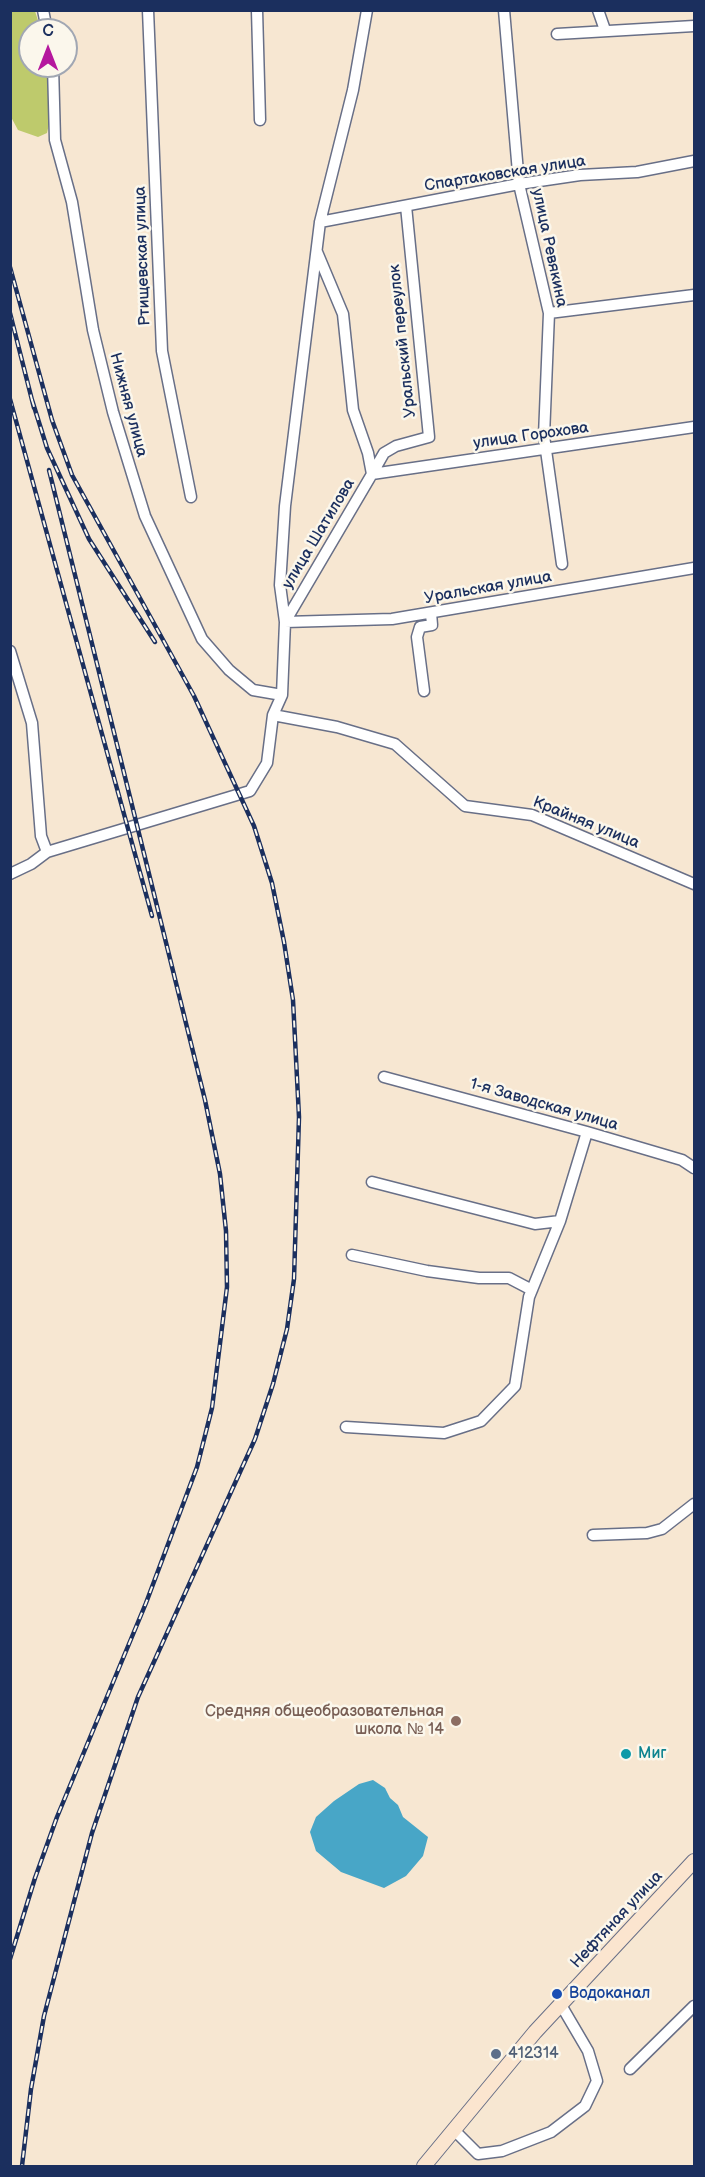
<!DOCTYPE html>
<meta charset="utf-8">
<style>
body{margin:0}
#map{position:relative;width:705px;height:2177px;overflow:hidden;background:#f7e7d2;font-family:"Balsamiq Sans",sans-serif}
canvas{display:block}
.frame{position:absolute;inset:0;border:12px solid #1b2f5e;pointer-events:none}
.north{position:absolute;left:18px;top:18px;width:60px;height:60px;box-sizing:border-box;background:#fbf7ec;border:2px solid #a1a7b3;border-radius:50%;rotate:0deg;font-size:16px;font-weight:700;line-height:24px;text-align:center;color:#1b2f5e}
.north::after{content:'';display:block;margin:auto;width:21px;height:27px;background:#b5179e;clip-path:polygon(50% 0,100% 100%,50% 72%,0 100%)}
</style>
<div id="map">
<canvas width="705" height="2177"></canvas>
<div class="frame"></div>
<div class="north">С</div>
</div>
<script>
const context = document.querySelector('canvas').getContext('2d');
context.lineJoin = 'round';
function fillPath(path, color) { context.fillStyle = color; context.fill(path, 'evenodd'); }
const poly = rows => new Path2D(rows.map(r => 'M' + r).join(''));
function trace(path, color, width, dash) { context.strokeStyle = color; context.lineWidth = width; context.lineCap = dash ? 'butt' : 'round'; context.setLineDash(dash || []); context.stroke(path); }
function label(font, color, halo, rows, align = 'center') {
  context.font = font + ' "Balsamiq Sans",sans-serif'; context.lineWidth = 5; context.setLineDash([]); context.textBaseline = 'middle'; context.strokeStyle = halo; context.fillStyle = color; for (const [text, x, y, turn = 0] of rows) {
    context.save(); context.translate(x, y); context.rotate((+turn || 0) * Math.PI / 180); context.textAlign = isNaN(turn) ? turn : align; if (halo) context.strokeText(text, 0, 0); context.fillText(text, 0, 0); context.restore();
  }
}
const green = poly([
 [10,11,35,11,41,30,30,30,30,66,47,66,50,120,47,133,38,137,18,130,11,117]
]);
const water = poly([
 [373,1780,385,1788,390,1798,398,1805,403,1817,428,1837,423,1856,406,1876,384,1888,341,1872,316,1851,310,1832,316,1817,334,1801,359,1784]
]);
const minor = poly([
 [43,10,47,30],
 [148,10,162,351,191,497],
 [257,10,260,120],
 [504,10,519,184,549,313,544,436,562,564],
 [598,10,605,30],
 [557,34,694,26],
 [53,66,55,140,72,202,93,330,113,412,145,516,202,639,229,670,253,690,282,695],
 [320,222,519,184,580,175,637,172,694,161],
 [549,313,694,295],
 [372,474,694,427],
 [372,474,384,453,396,446,429,437,406,206],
 [285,622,392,619,694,568],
 [285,622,372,474,368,453,353,410,343,314,317,252],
 [10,651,32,723,41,836,47,852],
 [424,691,417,637,420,627,432,625,431,613],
 [273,715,337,727,395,744,465,806,532,815,694,884],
 [10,874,31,864,47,852,250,791,267,763,273,715,282,695,285,622,280,585,285,506,320,222,353,90,367,10],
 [384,1077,587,1132,682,1160,694,1168],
 [372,1182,535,1224,560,1221],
 [352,1255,427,1271,479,1278,509,1278,532,1290],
 [346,1427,444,1433,481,1421,515,1386,529,1297,560,1221,587,1132],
 [593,1535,647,1533,662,1529,694,1504],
 [630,2069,694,2006],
 [454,2130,478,2154,502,2151,551,2132,585,2106,597,2081,588,2051,561,2005]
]);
const secondary = poly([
 [424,2166,535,2032,694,1861]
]);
const rail = poly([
 [10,267,52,420,72,475,194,696,254,826,272,883,284,942,293,1000,299,1117,294,1279,287,1329,273,1384,255,1439,138,1697,92,1833,44,2016,31,2089,22,2166],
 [10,313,34,408],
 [10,399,152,916],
 [32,400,47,448,89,539,155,642],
 [10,1959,35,1878,57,1817,146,1603,197,1467,212,1408,227,1287,226,1231,220,1174,205,1100,49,470]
]);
const markers = [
 [456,1721,6,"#8d6e63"],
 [626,1754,6,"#0f9aa8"],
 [557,1994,6,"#1a4fb4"],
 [496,2054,6,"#5c6f8a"]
];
const streetNames = [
 ["Спартаковская улица",505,174,-9],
 ["улица Ревякина",549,248,78],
 ["Ртищевская улица",143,256,-92],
 ["Уральский переулок",403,341,-96],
 ["Нижняя улица",128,405,75],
 ["улица Горохова",531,436,-8],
 ["улица Шатилова",319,534,-59],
 ["Уральская улица",488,588,-10],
 ["Крайняя улица",586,823,22],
 ["1-я Заводская улица",544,1105,16],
 ["Нефтяная улица",617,1920,-47]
];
const educationNames = [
 ["Средняя общеобразовательная",444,1712],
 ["школа № 14",444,1730]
];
const cultureNames = [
 ["Миг",638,1754]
];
const transitNames = [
 ["Водоканал",569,1994]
];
const serviceNames = [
 ["412314",508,2054]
];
fillPath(green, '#beca6c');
fillPath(water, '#48a6c7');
trace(minor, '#686f87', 13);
trace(secondary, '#686f87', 16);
trace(minor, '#fff', 10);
trace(secondary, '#fbe5cf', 14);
trace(rail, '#1b2f5e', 4.5);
trace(rail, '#fbf7ec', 2, [7]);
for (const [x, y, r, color] of markers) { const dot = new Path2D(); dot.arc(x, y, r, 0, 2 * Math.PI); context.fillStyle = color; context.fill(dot); trace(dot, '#fbf7ec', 2); }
label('16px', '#1b2f5e', '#fbf7ec', streetNames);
label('16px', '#785e54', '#fbf7ec', educationNames, 'right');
label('16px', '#0d838f', '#fbf7ec', cultureNames, 'left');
label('16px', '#164399', '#fbf7ec', transitNames, 'left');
label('16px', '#4e5e75', '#fbf7ec', serviceNames, 'left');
</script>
